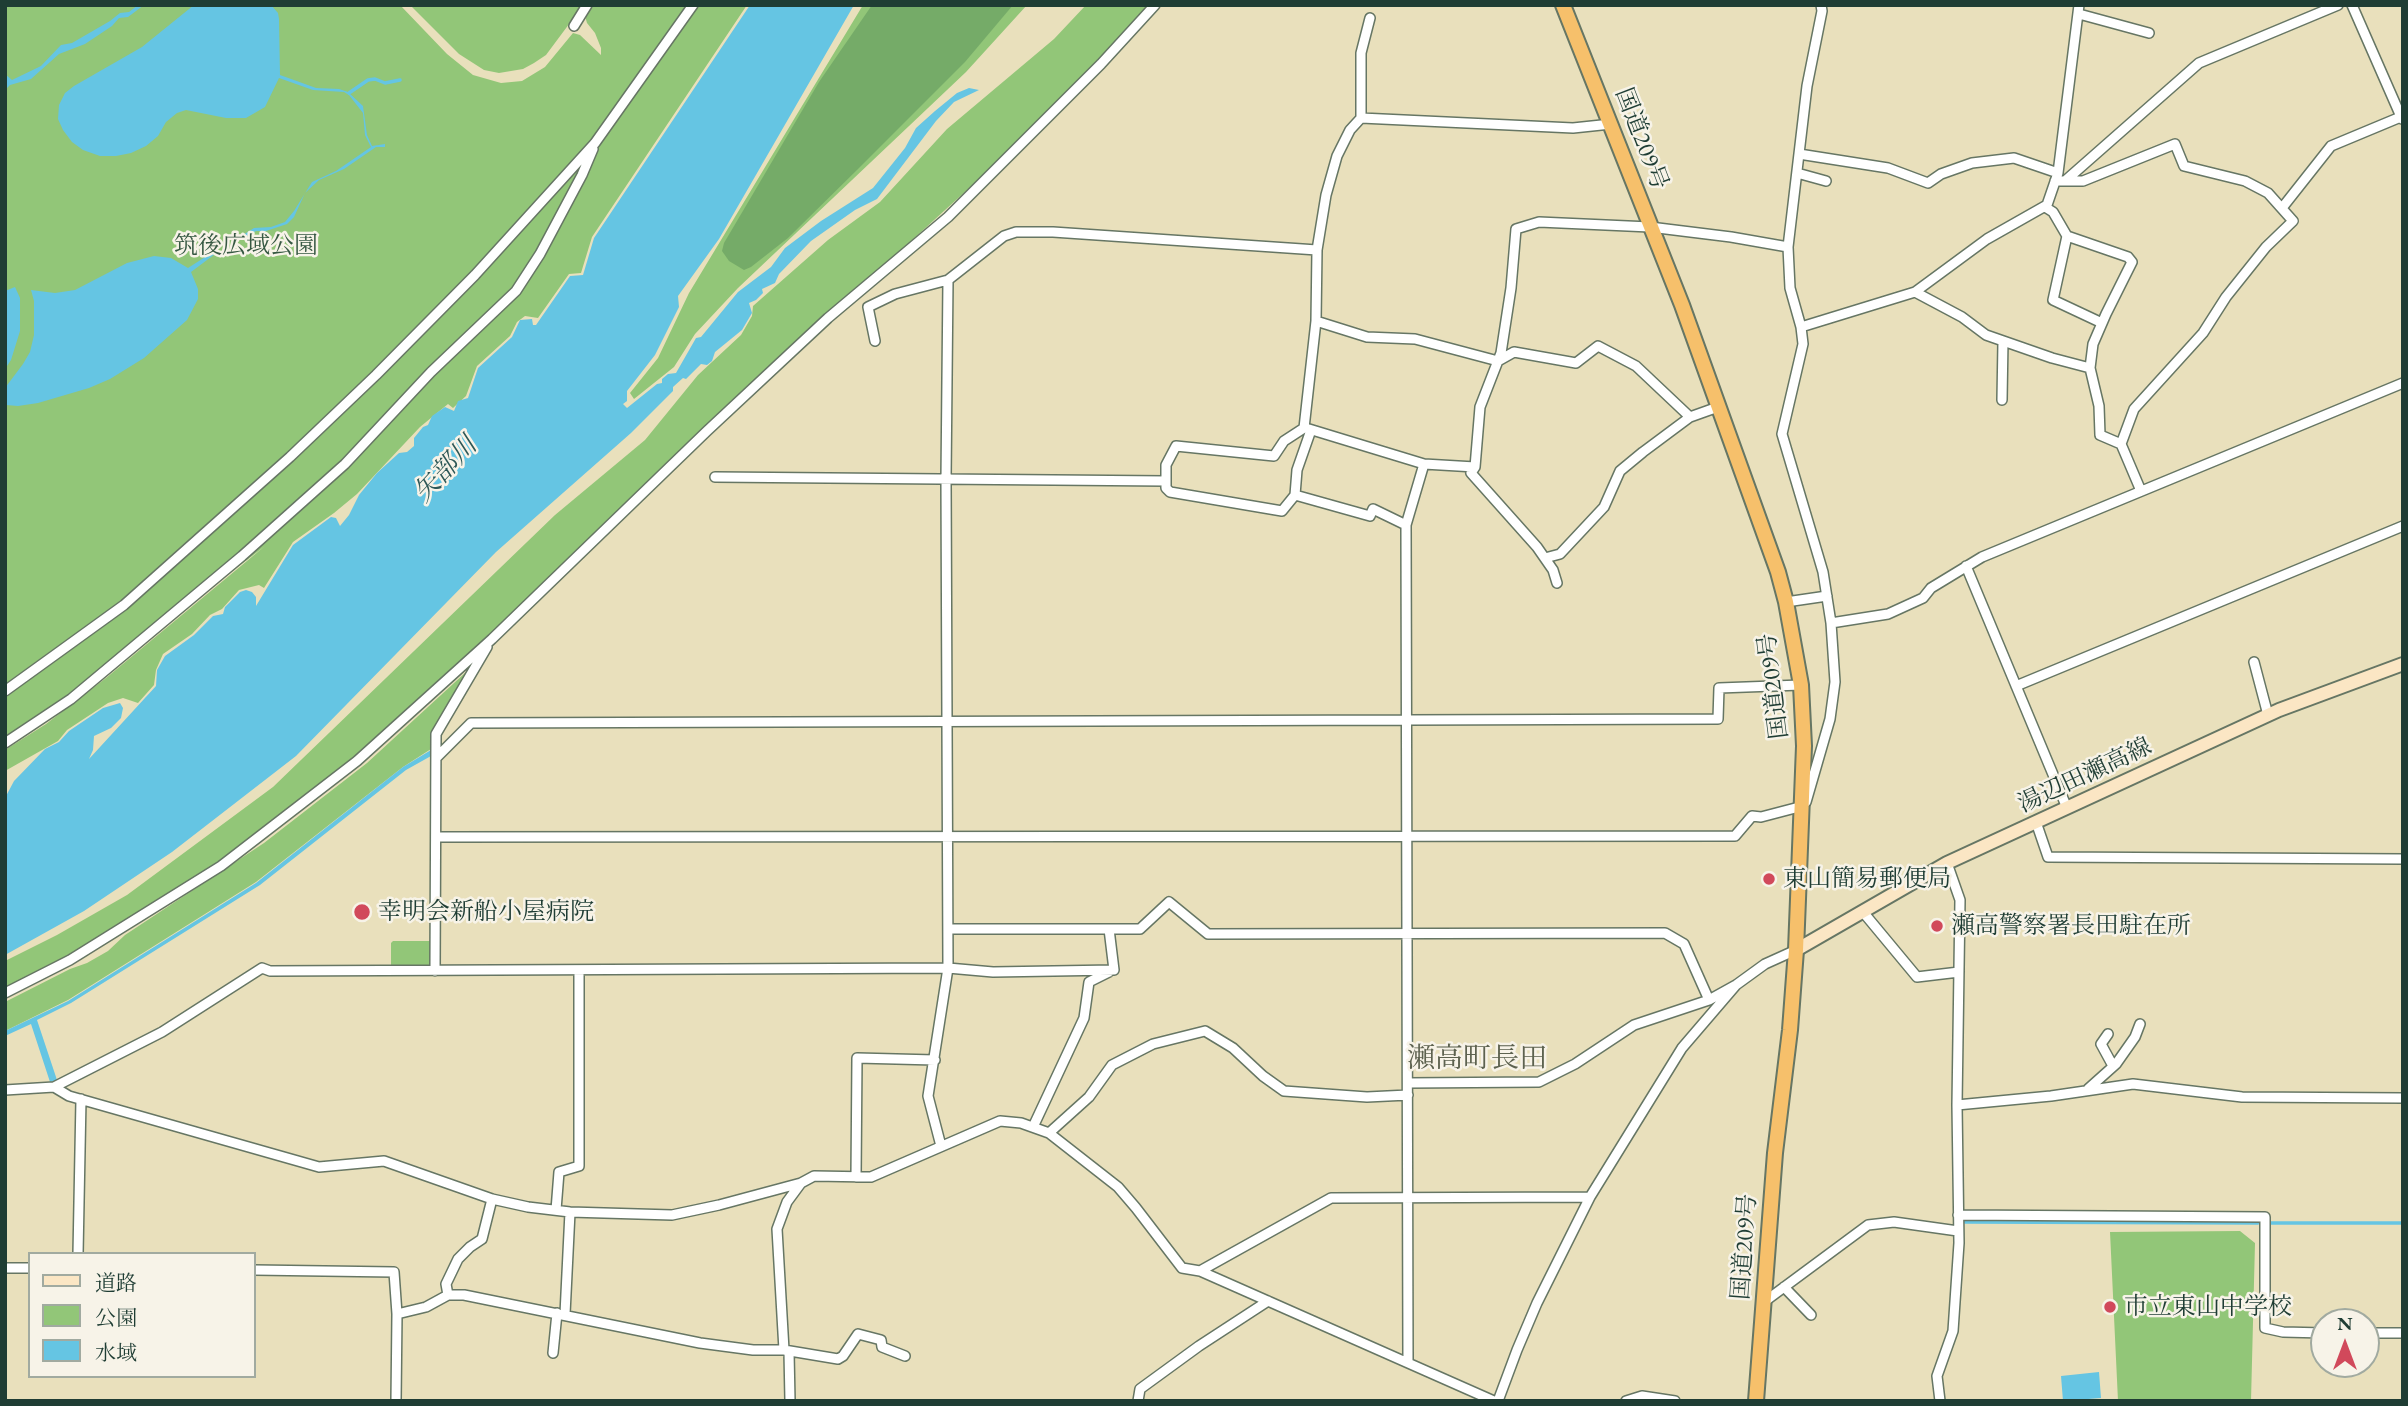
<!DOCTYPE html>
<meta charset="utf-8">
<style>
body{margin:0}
#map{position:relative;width:2408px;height:1406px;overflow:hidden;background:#e9e0bc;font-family:"EB Garamond","Noto Serif JP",serif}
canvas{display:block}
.frame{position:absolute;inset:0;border:7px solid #1f3d34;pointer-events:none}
.legend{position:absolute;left:28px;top:1252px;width:228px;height:126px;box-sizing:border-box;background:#f7f3e8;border:2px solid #a1aaa0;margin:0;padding:9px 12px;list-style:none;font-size:21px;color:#1f3d34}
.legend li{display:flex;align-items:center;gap:14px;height:35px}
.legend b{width:35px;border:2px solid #a1aaa0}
.north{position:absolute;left:2310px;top:1308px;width:70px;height:70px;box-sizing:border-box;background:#f7f3e8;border:2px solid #a1aaa0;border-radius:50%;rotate:0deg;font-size:19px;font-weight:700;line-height:28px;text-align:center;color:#1f3d34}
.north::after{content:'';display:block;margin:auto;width:24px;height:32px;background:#d1495b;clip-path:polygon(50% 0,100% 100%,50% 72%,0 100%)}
</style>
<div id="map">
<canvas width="2408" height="1406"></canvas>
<div class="frame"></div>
<ul class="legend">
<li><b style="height:9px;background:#fbe6c4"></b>道路</li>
<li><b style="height:19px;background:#92c678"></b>公園</li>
<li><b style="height:19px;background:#65c5e3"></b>水域</li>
</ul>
<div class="north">N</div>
</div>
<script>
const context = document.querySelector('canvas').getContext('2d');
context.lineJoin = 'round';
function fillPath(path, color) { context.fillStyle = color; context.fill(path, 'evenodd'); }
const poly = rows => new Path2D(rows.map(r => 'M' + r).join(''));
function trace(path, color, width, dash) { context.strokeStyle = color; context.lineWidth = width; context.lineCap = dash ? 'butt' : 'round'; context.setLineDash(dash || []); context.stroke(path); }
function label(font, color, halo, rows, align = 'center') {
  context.font = font + ' "EB Garamond","Noto Serif JP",serif'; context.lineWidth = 5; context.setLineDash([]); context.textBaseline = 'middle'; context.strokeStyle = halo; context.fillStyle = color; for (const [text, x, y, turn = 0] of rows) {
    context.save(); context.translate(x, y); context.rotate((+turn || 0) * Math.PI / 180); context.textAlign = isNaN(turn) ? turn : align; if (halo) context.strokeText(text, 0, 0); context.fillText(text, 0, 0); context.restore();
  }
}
const green = poly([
 [5,5,400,5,447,54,473,75,501,83,522,81,545,67,573,33,580,35,601,55,601,48,595,33,587,23,585,16,578,12,546,55,534,63,523,69,499,73,484,70,459,54,410,5,747,5,592,237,581,273,569,274,538,318,525,316,517,322,510,336,477,366,466,396,453,408,448,404,420,427,357,494,334,513,293,542,264,588,259,585,239,590,222,609,210,615,192,634,163,654,156,670,154,685,138,703,123,698,108,703,67,730,58,741,5,771,5,750,46,724,106,678,265,546,5,747],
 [863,5,1027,5,966,72,738,288,695,334,674,367,634,399,630,393,658,358,689,293],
 [1086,5,1153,5,1024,138,853,294,384,738,234,854,158,905,5,993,5,961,57,935,127,895,273,787,555,515,645,440,698,375,741,335,752,316,753,306,828,240,880,202,947,129,1054,39],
 [478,661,452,696,432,732,431,749,403,767,256,882,68,1000,5,1031,5,1002,70,969,87,963,108,951,125,935,264,843,367,763],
 [393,941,431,941,431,966,428,968,391,968,391,943],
 [2240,1231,2255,1243,2251,1401,2118,1401,2110,1232]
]);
const forest = poly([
 [872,5,1013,5,965,62,860,167,788,238,751,267,744,270,729,261,722,251,724,243,819,82]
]);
const water = poly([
 [138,5,144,5,128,17,119,18,112,26,85,44,59,54,31,79,10,85,5,90,5,74,12,80,41,66,61,45,72,43,110,21,120,13,129,12],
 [194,5,271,5,278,13,279,19,280,75,316,88,339,89,348,92,363,106,367,135,372,146,385,144,385,147,376,147,344,169,319,180,305,193,294,217,287,224,266,231,256,231,245,237,243,235,254,228,271,227,285,222,294,211,312,182,336,171,371,147,365,135,363,113,349,95,344,92,313,90,279,78,265,107,246,118,226,118,186,110,177,113,166,122,158,136,146,146,131,153,116,156,100,156,83,150,72,142,63,130,58,119,59,105,65,93,74,86,142,47],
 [750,5,854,5,719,239,678,296,679,307,655,355,627,391,627,401,623,404,627,408,657,384,662,383,662,379,668,374,676,373,696,338,701,337,738,292,771,267,785,248,821,221,873,188,905,148,916,128,935,111,957,93,969,88,979,90,954,102,936,121,877,199,855,210,811,241,779,274,775,283,762,289,763,293,756,300,749,303,752,313,742,330,715,352,712,361,707,365,701,364,686,379,683,378,673,387,673,391,631,433,496,552,296,756,172,852,84,911,5,955,5,798,14,781,45,749,59,742,69,731,103,708,120,703,123,708,121,718,111,728,94,736,93,750,89,759,156,686,157,670,165,656,194,635,213,616,223,614,225,607,240,592,246,590,252,592,256,597,256,606,293,545,331,517,336,518,340,526,349,515,359,495,377,473,399,453,407,452,414,446,414,438,423,427,428,425,432,416,445,407,454,411,458,401,468,398,478,368,512,337,520,320,532,319,533,325,536,325,570,276,583,275,594,238],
 [213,252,215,254,191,272,198,289,198,299,187,320,144,358,110,379,89,388,38,403,18,406,6,405,5,388,23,364,30,352,34,335,34,301,31,290,55,293,75,290,127,263,154,256,171,258,188,268],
 [15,287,20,298,20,331,11,360,5,369,5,291],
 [431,750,431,756,406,770,260,885,71,1003,37,1020,57,1080,50,1082,31,1024,5,1036,5,1031,68,1001,256,883,403,767],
 [2099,1372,2101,1398,2063,1401,2061,1376]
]);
const stream = poly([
 [349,93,368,80,375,79,385,83,400,80],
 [1965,1222,2258,1223],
 [2269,1223,2403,1223]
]);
const minor = poly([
 [2352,5,2402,119],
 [2079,14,2149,33],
 [574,26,587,5],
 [1361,118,1361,53,1370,18],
 [1799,154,1888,168,1928,183,1941,174,1972,163,2014,158,2058,173],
 [1797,173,1826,181],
 [2055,181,2083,181,2175,144,2184,166,2245,181,2268,193,2293,221,2266,247,2226,297,2203,333,2134,409,2121,444,2141,491],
 [2065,181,2199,63,2338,5],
 [2045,207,2053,212,2067,236,2053,300,2102,323],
 [2282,208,2331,146,2403,116],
 [2067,236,2128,257,2132,262,2106,314,2093,344,2090,368],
 [1915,292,1962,317,1986,335,2052,358,2090,368,2099,406,2100,435,2121,444],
 [1316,321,1367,337,1415,339,1498,361,1514,352,1576,363,1598,346,1636,366,1690,417,1718,407],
 [1801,327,1915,292,1987,239,2047,205,2058,173,2079,5],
 [875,341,868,307,895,294,948,280],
 [2002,400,2003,341],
 [1309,429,1424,464,1475,467],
 [715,477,1166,481,1166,488,1170,492,1282,511,1295,495,1297,470,1311,430],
 [1166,481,1166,465,1176,446,1274,456,1284,441,1304,428,1316,321,1317,250,1326,195,1337,156,1350,130,1361,118,1573,128,1611,124],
 [1295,495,1370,516,1373,509,1406,525],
 [1545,558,1560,554,1604,507,1620,471,1643,452,1690,417],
 [1966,566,2067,808],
 [1557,583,1553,570,1537,547,1471,473,1475,467,1480,407,1501,353,1511,288,1516,229,1539,222,1650,227,1731,237,1788,247],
 [1786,602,1827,596],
 [1831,623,1888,614,1923,598,1931,588,1982,557,2403,383],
 [2254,662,2268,715],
 [2016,686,2403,526],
 [5,691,124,605,290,457,376,375,475,275,595,143,693,5],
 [5,743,71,699,242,556,345,464,431,372,516,291,540,254,582,175,593,149],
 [437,757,471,723,1718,719,1719,688,1801,685],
 [1806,802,1830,719,1835,682,1831,623,1823,572,1782,434,1803,344,1801,327,1790,288,1788,247,1807,86,1822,11,1821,5],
 [2036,822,2048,857,2403,859],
 [436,837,1735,836,1752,816,1761,817,1803,806],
 [1863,912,1917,977,1959,972],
 [948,929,1109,929],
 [435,971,436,734,487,647],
 [5,993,70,960,221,866,357,761,492,639,707,431,828,318,948,217,1101,64,1155,5],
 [2108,1034,2101,1044,2113,1066],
 [1408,1083,1539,1082,1575,1064,1634,1025,1709,1000,1736,985,1765,964,1796,950],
 [54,1087,69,1096,319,1167,384,1161,492,1199,528,1207,570,1212,672,1215,719,1205,801,1183,814,1176,871,1177,1000,1121,1021,1123,1049,1133,1118,1187,1136,1208,1182,1268,1200,1271,1494,1401],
 [2088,1089,2116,1064,2135,1037,2140,1024],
 [5,1090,54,1087,162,1032,262,968,270,971,948,968,993,972,1114,970,1109,929,1140,929,1169,902,1208,934,1665,933,1684,944,1709,1000],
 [1957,1105,2051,1096,2133,1084,2242,1097,2403,1098],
 [1033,1127,1084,1018,1089,982,1109,972],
 [1049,1133,1089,1097,1112,1065,1153,1044,1205,1031,1233,1048,1263,1076,1284,1091,1367,1097,1408,1095],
 [941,1146,928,1096,948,968,946,479,948,280,1004,236,1016,232,1053,232,1317,250],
 [856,1177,857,1058,935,1060],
 [556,1210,559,1172,579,1166,579,971],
 [1958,1215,2265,1217,2265,1328,2283,1332,2324,1333],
 [78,1254,81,1099],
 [5,1268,30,1268],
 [254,1270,394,1272,397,1314,396,1401],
 [1200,1271,1331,1198,1590,1197],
 [1784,1287,1811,1315],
 [448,1295,446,1284,458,1259,470,1247,482,1239,492,1199],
 [1764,1302,1868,1225,1894,1222,1958,1231],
 [397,1314,426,1307,448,1295,464,1295,700,1343,753,1350,784,1350,838,1359,843,1356,858,1334,881,1340,882,1347,905,1356],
 [565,1314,570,1212],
 [2366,1333,2403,1333],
 [784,1350,777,1229,787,1202,801,1183],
 [789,1352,790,1401],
 [553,1353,557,1313],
 [1408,1361,1406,525,1424,464],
 [1138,1401,1140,1389,1199,1346,1268,1301],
 [1498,1401,1517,1350,1537,1303,1590,1197,1682,1048,1736,985],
 [1626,1401,1642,1396,1675,1401],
 [1940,1401,1937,1376,1953,1331,1959,1243,1957,1105,1960,900,1947,863]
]);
const secondary = poly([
 [1796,950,1947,863,2279,710,2403,664]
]);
const trunk = poly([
 [1563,5,1682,305,1778,572,1786,602,1801,685,1804,746,1796,950,1790,1030,1775,1153,1756,1401]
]);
const markers = [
 [1769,879,7,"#d1495b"],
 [362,912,9,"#d1495b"],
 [1937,926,7,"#d1495b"],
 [2110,1307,7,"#d1495b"]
];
const streetNames = [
 ["国道209号",1641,139,69],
 ["国道209号",1774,686,-97],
 ["湯辺田瀬高線",2085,776,-25],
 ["国道209号",1745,1247,-86]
];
const parkNames = [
 ["筑後広域公園",246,246]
];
const poiNames = [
 ["東山簡易郵便局",1783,879],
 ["幸明会新船小屋病院",378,912],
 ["瀬高警察署長田駐在所",1951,926],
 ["市立東山中学校",2124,1307]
];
const waterNames = [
 ["矢部川",446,470,-47]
];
const quarterNames = [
 ["瀬高町長田",1477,1059]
];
fillPath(green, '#92c678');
fillPath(forest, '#75ab68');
fillPath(water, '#65c5e3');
trace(stream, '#65c5e3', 3.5);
trace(minor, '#667664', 12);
trace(secondary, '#667664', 16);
trace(trunk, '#667664', 18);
trace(minor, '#fff', 9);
trace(secondary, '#fbe6c4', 12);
trace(trunk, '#f6c06b', 14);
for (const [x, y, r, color] of markers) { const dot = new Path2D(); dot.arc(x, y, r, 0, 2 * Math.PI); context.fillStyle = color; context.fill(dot); trace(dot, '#f7f3e8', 2.5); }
label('24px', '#1f3d34', '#f7f3e8', streetNames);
label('24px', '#365842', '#f7f3e8', parkNames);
label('24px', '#1f3d34', '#f7f3e8', poiNames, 'left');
label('italic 26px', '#2d5857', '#f7f3e8', waterNames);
label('28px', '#5d624f', '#f7f3e8', quarterNames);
</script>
